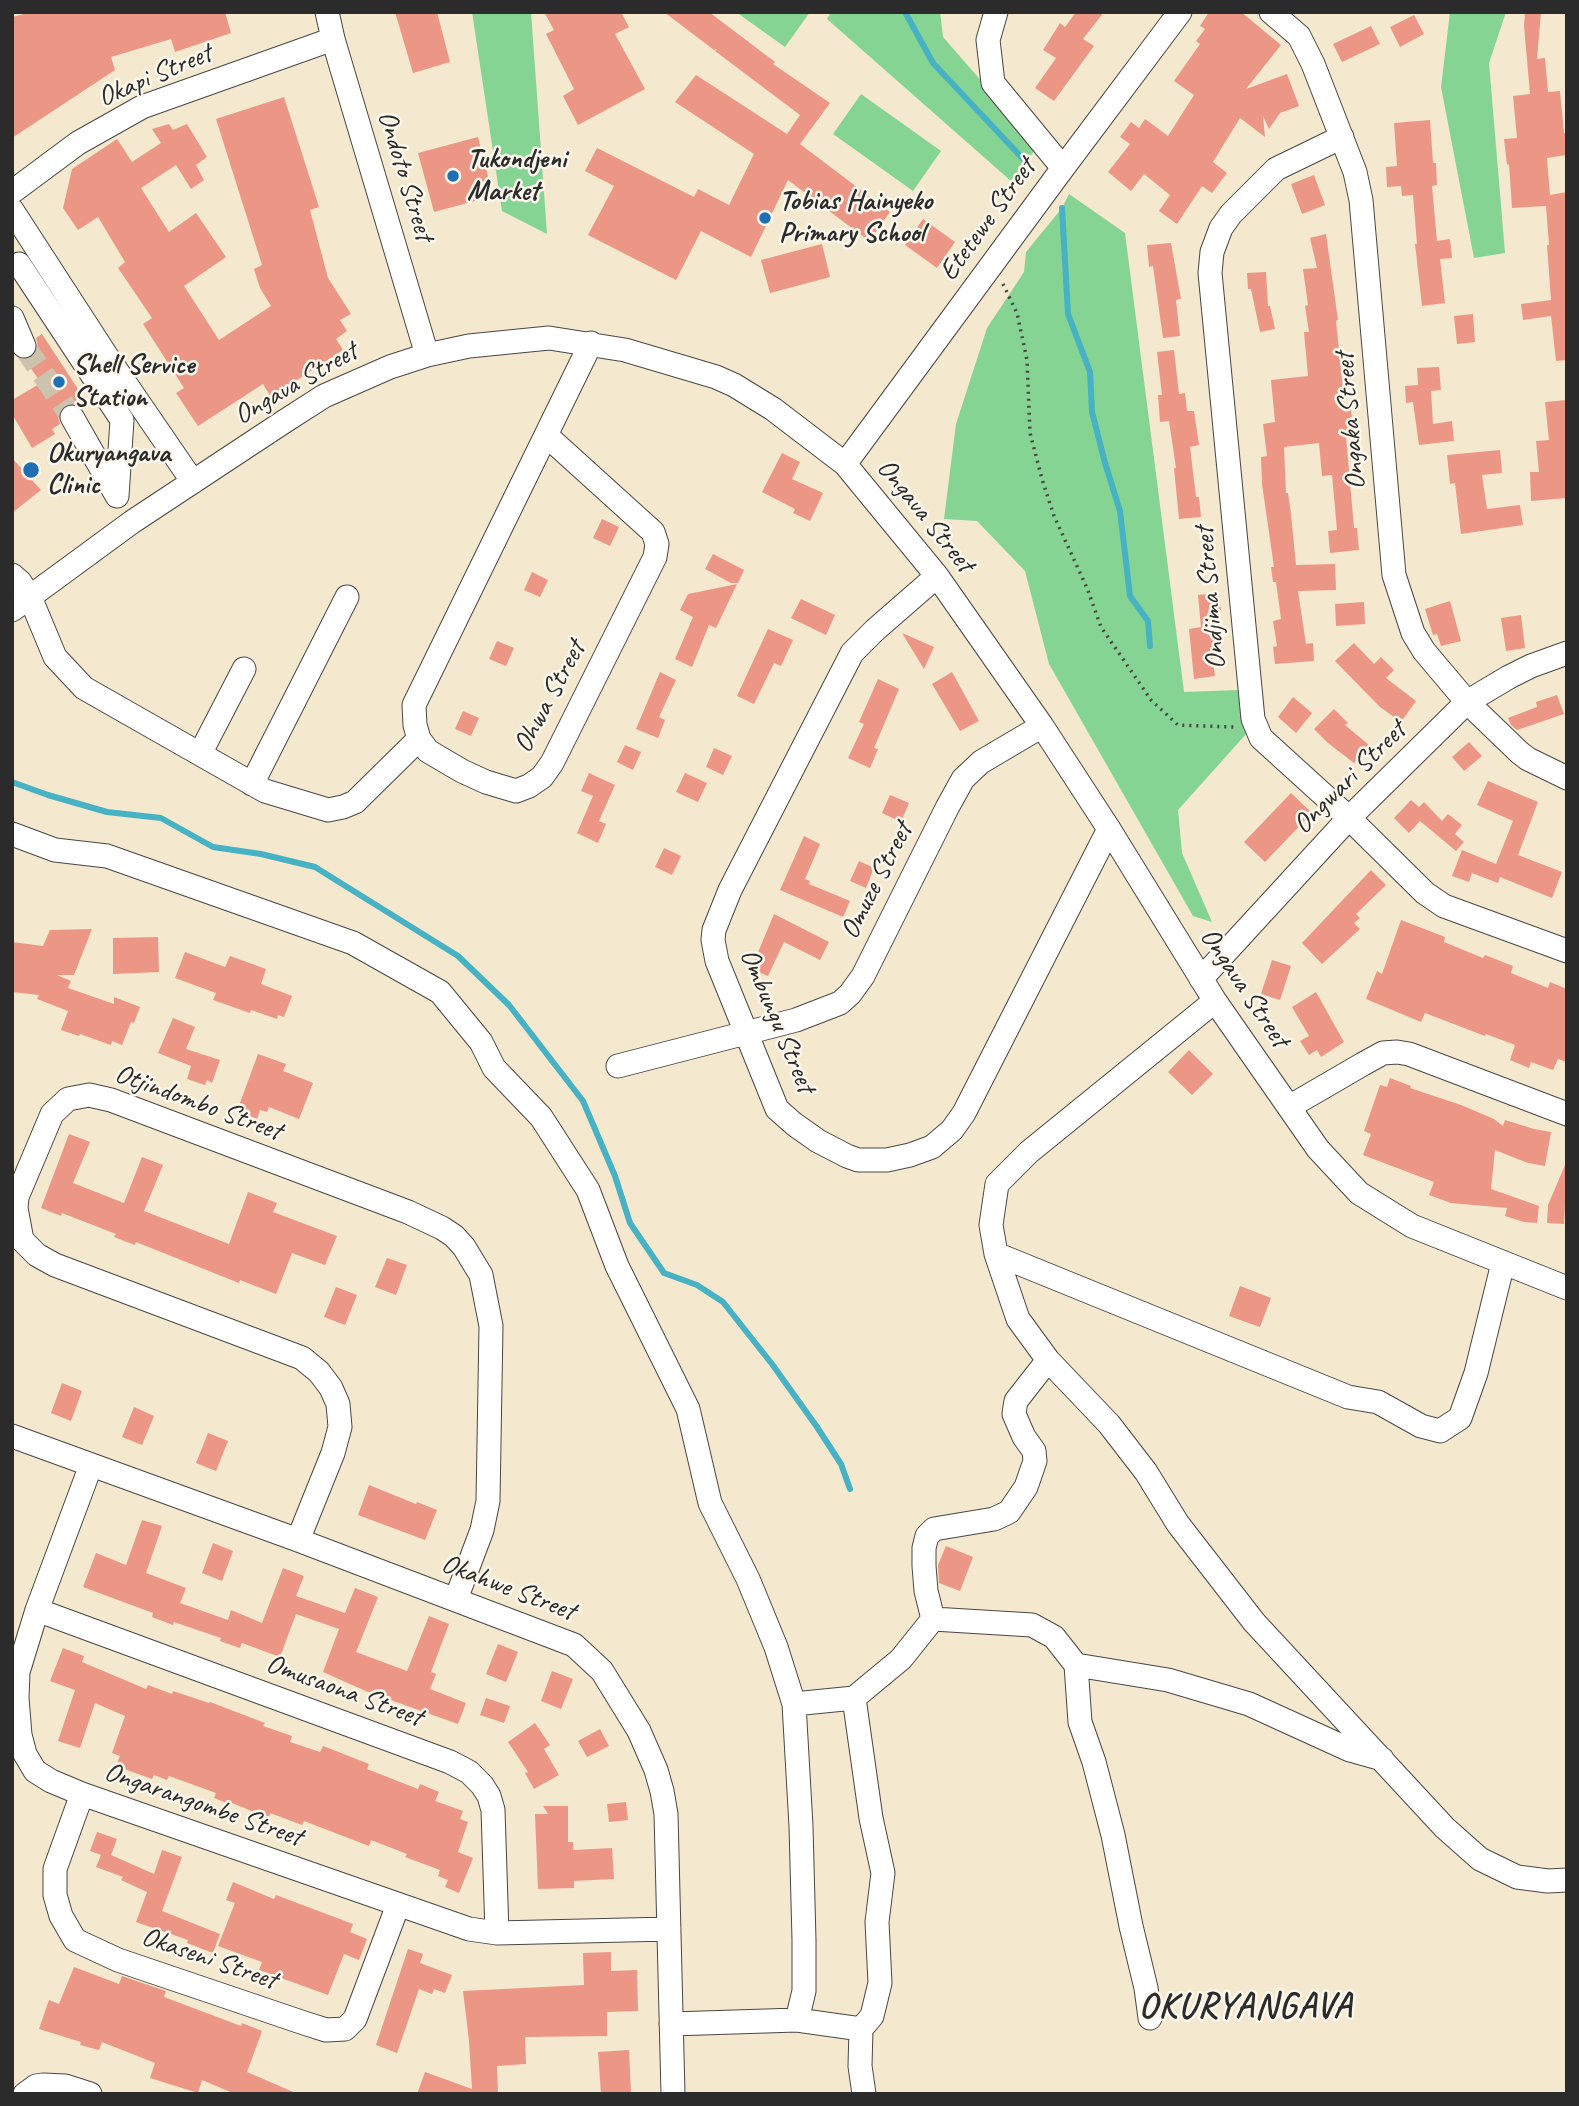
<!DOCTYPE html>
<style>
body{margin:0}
#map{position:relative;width:1579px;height:2106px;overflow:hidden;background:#f4e8cf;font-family:Caveat,sans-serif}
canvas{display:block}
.frame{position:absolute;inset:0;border:14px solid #2b2b2b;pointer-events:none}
</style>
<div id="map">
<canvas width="1579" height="2106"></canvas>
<div class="frame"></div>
</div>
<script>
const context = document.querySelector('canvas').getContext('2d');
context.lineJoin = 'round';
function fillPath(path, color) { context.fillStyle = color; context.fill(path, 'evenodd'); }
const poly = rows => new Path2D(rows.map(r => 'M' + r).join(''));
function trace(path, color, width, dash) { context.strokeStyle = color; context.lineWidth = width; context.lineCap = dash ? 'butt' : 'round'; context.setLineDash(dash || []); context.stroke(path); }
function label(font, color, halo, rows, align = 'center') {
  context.font = font + ' Caveat,sans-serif'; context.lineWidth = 5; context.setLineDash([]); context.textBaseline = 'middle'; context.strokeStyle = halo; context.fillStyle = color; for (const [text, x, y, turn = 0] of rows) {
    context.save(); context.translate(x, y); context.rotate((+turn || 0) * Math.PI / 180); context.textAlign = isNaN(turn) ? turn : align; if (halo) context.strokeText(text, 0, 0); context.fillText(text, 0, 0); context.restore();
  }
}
const green = poly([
 [472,12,531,12,547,234,502,211],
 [736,12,810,12,785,47],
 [831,12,940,12,943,37,1038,146,1011,181,827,19],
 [1450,12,1506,12,1489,63,1505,253,1474,258,1441,87],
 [861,94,941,151,913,191,833,134],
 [1069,194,1125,233,1184,692,1239,690,1247,733,1178,810,1182,853,1212,922,1193,916,1049,664,1025,571,977,521,944,519,956,424,987,328,1024,272,1026,252,1062,208]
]);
const stream = poly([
 [905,12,933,63,1026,162],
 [1062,208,1068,314,1090,372,1092,412,1105,463,1120,511,1130,596,1148,621,1150,646],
 [12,782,48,795,107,812,161,818,213,847,261,854,315,867,458,956,509,1005,583,1101,615,1176,630,1223,664,1273,697,1285,723,1302,772,1364,817,1427,841,1464,850,1489]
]);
const building = poly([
 [32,12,225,12,231,33,175,52,171,39,111,57,115,70,12,138,12,17],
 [395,12,437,12,450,62,413,73],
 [544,12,621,12,629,27,615,34,645,89,578,125,563,96,574,89,546,34,554,30],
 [664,12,709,12,775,62,773,64,830,103,800,144,890,212,869,241,788,180,751,257,701,231,676,280,588,235,614,186,585,171,597,148,694,197,698,189,729,205,754,154,675,102,696,75,787,134,800,115,715,51,717,49,714,50],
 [1076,12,1104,12,1083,39,1094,46,1054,101,1035,88,1056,58,1043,50,1060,23,1065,27],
 [1209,12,1241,12,1281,45,1246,89,1287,74,1299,106,1280,113,1269,129,1263,116,1265,137,1240,118,1213,162,1227,173,1212,193,1202,186,1177,224,1159,211,1170,195,1144,174,1131,191,1108,172,1130,144,1120,137,1131,122,1139,128,1145,119,1168,136,1194,95,1174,81,1200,44,1196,41,1205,29,1200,26],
 [1525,12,1541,12,1537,59,1545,58,1548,92,1560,91,1564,133,1567,133,1567,155,1547,158,1550,195,1567,192,1567,360,1556,361,1551,316,1523,320,1521,304,1551,300,1547,245,1549,245,1546,206,1512,208,1509,164,1507,165,1504,139,1517,138,1513,96,1530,94,1524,26],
 [1414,15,1424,34,1400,47,1390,27],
 [1371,26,1380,44,1342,62,1333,44],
 [284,97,319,207,310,210,328,278,351,314,340,320,347,331,336,339,343,350,271,397,263,384,198,426,176,393,184,388,143,324,152,318,118,268,125,262,98,217,78,230,63,208,72,169,117,139,132,162,161,143,152,129,169,124,173,130,187,124,207,157,196,165,204,180,191,189,176,165,141,188,169,232,196,213,226,257,184,286,219,340,271,306,260,288,254,269,262,265,216,119],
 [1430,120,1433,163,1436,163,1437,185,1432,186,1437,241,1450,239,1452,258,1440,259,1445,303,1422,306,1415,244,1417,244,1413,195,1402,196,1401,186,1387,187,1386,167,1397,166,1394,123],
 [478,137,493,196,434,212,418,153],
 [1314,175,1325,205,1302,214,1291,184],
 [923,219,955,242,937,268,905,245],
 [1326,234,1338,320,1336,321,1345,408,1351,408,1353,435,1346,436,1354,528,1357,528,1359,550,1330,553,1328,531,1337,530,1332,475,1322,476,1319,443,1284,447,1286,493,1288,493,1291,514,1296,565,1335,564,1336,590,1298,591,1306,644,1313,643,1314,661,1275,664,1273,647,1277,646,1273,621,1281,619,1276,582,1273,582,1271,567,1274,567,1262,484,1261,457,1267,456,1263,424,1275,422,1271,380,1308,376,1304,332,1309,332,1305,306,1308,305,1303,269,1317,268,1310,238],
 [1171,243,1181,299,1176,300,1180,336,1163,338,1153,266,1149,267,1147,245],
 [822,244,830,277,770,293,761,260],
 [1266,272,1268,306,1270,306,1275,329,1260,332,1251,289,1248,289,1247,273],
 [1473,314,1475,342,1457,344,1454,316],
 [42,334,89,406,84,409,78,405,73,403,65,405,60,409,58,416,60,424,52,429,55,434,32,448,12,414,12,400,41,383,25,360,36,354,38,347,36,338],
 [1174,350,1179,394,1185,393,1187,411,1194,411,1199,445,1190,447,1196,497,1199,497,1201,517,1179,519,1174,468,1176,468,1169,421,1160,422,1158,395,1162,395,1157,352],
 [1439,367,1441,390,1431,391,1433,424,1452,421,1454,441,1419,445,1413,402,1406,403,1405,386,1418,385,1417,368],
 [1567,400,1567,498,1531,501,1530,472,1539,472,1536,441,1549,440,1545,402],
 [1500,450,1502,473,1482,475,1487,509,1520,505,1523,525,1461,534,1455,483,1450,484,1447,455],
 [782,453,800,462,792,479,823,493,810,521,793,513,795,509,762,492],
 [12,458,41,490,12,513],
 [602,519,619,527,610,546,593,538],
 [713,554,744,570,738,583,731,583,705,569],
 [532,572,548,580,540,597,524,590],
 [737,584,716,628,709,625,692,667,675,659,693,617,680,610,688,594],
 [1219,593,1221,610,1217,610,1222,654,1212,655,1215,676,1194,679,1189,629,1201,627,1198,595],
 [801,599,835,615,826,635,791,618],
 [1450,601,1461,641,1441,646,1437,634,1433,635,1425,609],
 [1364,602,1365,624,1336,626,1335,604],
 [1521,615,1525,648,1506,651,1501,618],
 [768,629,793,640,781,666,774,663,754,704,737,696],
 [902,633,934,647,924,669],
 [497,641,514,648,506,666,489,659],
 [1354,643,1374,664,1381,657,1394,670,1386,678,1416,701,1401,722,1380,707,1335,661],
 [660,672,676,680,659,717,665,720,658,738,636,729],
 [952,672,979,721,960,731,932,684],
 [878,679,899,689,874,748,878,749,870,768,848,758,864,724,859,722],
 [1557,695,1564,714,1517,730,1511,725,1508,718,1537,707,1536,702],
 [1293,697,1312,713,1296,733,1278,717],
 [1334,709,1348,723,1345,725,1369,745,1354,763,1328,743,1314,729],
 [463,711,479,718,471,736,455,729],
 [1469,742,1482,756,1464,771,1452,757],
 [625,745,641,752,633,770,617,762],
 [714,748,732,756,723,775,706,767],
 [589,773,615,785,599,821,606,824,598,843,577,833,593,796,581,791],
 [685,773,707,783,698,802,676,792],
 [1488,781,1538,802,1518,855,1562,872,1552,898,1500,877,1498,883,1472,873,1469,882,1452,876,1462,850,1496,864,1513,821,1477,805],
 [1291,793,1312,813,1265,862,1244,842],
 [890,795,909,803,901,822,882,813],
 [1411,800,1419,807,1424,802,1442,821,1448,814,1462,825,1455,834,1464,842,1456,851,1420,821,1409,833,1394,818],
 [804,836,820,844,805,879,810,881,809,884,850,901,843,917,780,890],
 [664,848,681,856,672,875,655,867],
 [859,861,874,868,866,888,850,881],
 [1371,870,1386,885,1356,914,1360,918,1354,923,1360,929,1322,964,1302,943],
 [774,914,829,942,820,960,784,942,768,976,751,969],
 [1401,920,1445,937,1444,942,1483,958,1485,955,1513,966,1511,973,1548,988,1550,982,1567,989,1567,1062,1558,1059,1553,1070,1531,1062,1529,1068,1510,1060,1515,1045,1486,1034,1485,1036,1425,1013,1421,1022,1366,999,1377,971,1382,974],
 [92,929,74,975,57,975,71,981,68,988,114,1004,114,997,140,1007,134,1023,131,1022,122,1045,112,1041,111,1045,80,1034,79,1036,61,1030,68,1011,37,999,39,995,12,992,12,942,43,946,50,930],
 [158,937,159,972,113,974,113,938],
 [185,952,225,967,230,956,266,969,261,984,292,996,284,1017,278,1015,277,1019,251,1010,250,1013,213,1000,216,993,175,978],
 [1272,960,1291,966,1280,1000,1261,994],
 [1316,992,1344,1042,1321,1057,1317,1050,1309,1055,1300,1041,1309,1036,1292,1007],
 [173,1018,195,1027,186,1049,220,1060,212,1083,207,1080,205,1085,187,1079,191,1066,158,1053],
 [1189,1050,1213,1074,1192,1095,1168,1072],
 [258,1054,286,1064,283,1071,313,1083,299,1119,269,1107,267,1112,260,1110,257,1119,237,1111],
 [1390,1078,1411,1086,1410,1088,1461,1105,1494,1119,1503,1126,1505,1120,1534,1129,1551,1132,1545,1166,1528,1163,1495,1150,1491,1189,1539,1206,1537,1223,1524,1222,1505,1216,1507,1208,1451,1203,1429,1195,1434,1182,1363,1155,1371,1134,1364,1131,1380,1085,1387,1087],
 [69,1134,90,1142,73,1183,124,1203,142,1157,163,1165,144,1211,229,1244,248,1192,277,1203,273,1212,337,1236,325,1265,292,1253,276,1294,240,1280,239,1283,136,1242,135,1245,114,1237,116,1234,62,1213,61,1216,41,1208],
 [1565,1165,1567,1167,1564,1224,1547,1223,1548,1205],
 [387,1258,407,1265,396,1295,375,1287],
 [1240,1286,1271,1298,1260,1327,1229,1316],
 [336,1287,357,1295,345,1325,324,1317],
 [62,1383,82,1391,71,1421,51,1413],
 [134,1407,154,1416,142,1445,122,1437],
 [208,1433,228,1441,216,1471,196,1463],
 [369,1485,416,1504,417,1502,437,1510,425,1540,358,1515],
 [142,1520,162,1526,146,1573,186,1588,180,1603,228,1620,231,1610,262,1623,283,1568,304,1576,296,1596,345,1613,355,1588,378,1597,356,1652,407,1671,429,1616,449,1624,431,1672,436,1674,430,1689,466,1703,458,1724,368,1692,323,1672,339,1629,296,1614,280,1657,242,1643,240,1648,220,1641,221,1638,174,1622,173,1625,152,1617,153,1613,83,1587,96,1553,126,1565],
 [213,1543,233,1551,222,1581,202,1573],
 [946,1546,973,1557,960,1591,939,1583,938,1565],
 [498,1644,518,1652,506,1682,486,1674],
 [63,1648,84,1656,82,1662,146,1689,148,1685,172,1694,173,1691,209,1703,210,1702,265,1723,263,1726,292,1736,290,1742,320,1752,323,1746,369,1764,367,1769,418,1789,420,1784,439,1792,435,1801,463,1811,460,1819,468,1822,458,1852,473,1858,459,1893,445,1887,448,1880,438,1876,440,1870,405,1857,407,1854,371,1840,369,1846,304,1821,302,1825,270,1813,269,1818,232,1803,232,1805,214,1798,216,1793,169,1776,167,1780,154,1775,152,1779,116,1766,120,1756,112,1753,125,1716,95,1703,80,1748,58,1741,75,1690,50,1681],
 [552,1671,573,1679,561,1709,541,1701],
 [486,1698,510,1706,504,1723,480,1715],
 [535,1723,550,1745,544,1749,559,1775,534,1789,525,1773,528,1772,508,1742],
 [600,1729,609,1746,587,1757,578,1741],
 [626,1802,628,1820,609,1822,607,1804],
 [543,1806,568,1806,568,1842,573,1842,573,1850,612,1848,614,1879,574,1881,574,1888,538,1889,535,1814,548,1814],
 [97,1832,117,1839,111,1855,154,1874,162,1850,182,1857,162,1911,220,1934,213,1953,187,1943,188,1940,136,1922,147,1892,121,1880,123,1877,96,1867,101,1855,90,1851],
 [233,1882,274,1899,276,1895,353,1924,350,1932,367,1939,359,1960,344,1954,328,1995,259,1970,262,1962,218,1946,235,1903,226,1900],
 [408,1949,423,1954,420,1963,452,1975,445,1993,434,1989,432,1994,419,1989,397,2053,376,2045],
 [611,1952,611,1971,637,1970,638,2011,607,2012,607,2036,525,2037,526,2064,497,2066,498,2094,417,2094,425,2072,472,2089,469,2041,463,1991,584,1985,583,1953],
 [74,1967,119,1984,122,1976,157,1988,166,1991,164,1997,241,2026,242,2023,262,2031,247,2072,298,2094,235,2094,202,2080,198,2093,150,2078,155,2063,102,2042,99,2050,80,2045,81,2042,39,2029,49,2000,59,2004],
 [629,2050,631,2094,601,2094,598,2052]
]);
const minorTunnel = poly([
 [24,346,72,417]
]);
const path = poly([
 [1003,284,1017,313,1027,360,1030,433,1042,479,1054,516,1087,588,1101,627,1151,700,1178,725,1234,727]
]);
const minor = poly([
 [327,12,333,39,427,355],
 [996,12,988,40,993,83,1063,168],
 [1271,12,1299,36,1313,64,1355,172,1361,200,1394,575,1413,633,1424,651,1467,702,1520,753,1528,759,1567,778],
 [1342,137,1276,169,1231,214,1221,228,1212,252,1210,273,1253,719,1261,738,1349,818,1425,893,1444,906,1567,951],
 [12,192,78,143,142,107,333,39],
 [12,210,106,355,193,482],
 [19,264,122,420,117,496],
 [12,318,24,346],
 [72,417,117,496],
 [547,436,653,532,657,544,655,557,552,763,542,777,529,786,516,791,486,782,462,771,428,751,419,739,415,725,414,705,591,343],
 [845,464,1063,168,1180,12],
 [12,575,20,582,30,597,55,657,84,688,265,791,328,810,343,807,355,802,419,739],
 [937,576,875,630,852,653,730,890,714,930,713,940,717,961,777,1109,794,1124,818,1141,847,1156,858,1160,887,1160,910,1155,932,1147,952,1130,964,1113,1109,829],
 [12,610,132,522,285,421,324,396,390,367,427,355,469,346,549,338,625,350,716,377,734,385,773,409,845,464,937,576,1042,726,1109,829,1215,1001,1318,1149,1359,1193,1412,1226,1567,1288],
 [200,754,244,669],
 [252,784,347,597],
 [12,834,55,850,107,856,353,943,440,992,481,1042,494,1068,541,1117,588,1190,617,1266,688,1409,710,1503,748,1579,776,1647,794,1704,801,1826,804,1940,804,1991,797,2020],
 [1201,979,1349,818,1467,702,1509,677,1531,666,1567,653],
 [1215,1001,1029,1152,997,1184,991,1225,996,1254,1018,1319,1048,1360,1109,1424,1146,1472,1178,1524,1254,1622,1445,1828,1480,1859,1517,1877,1548,1881,1567,1880],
 [618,1066,796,1020,840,1003,850,994,863,976,947,808,963,779,981,762,1042,726],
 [1289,1107,1363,1064,1383,1053,1397,1052,1409,1054,1567,1114],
 [996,1254,1348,1397,1378,1402,1421,1426,1440,1431,1460,1418,1476,1373,1503,1263],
 [12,1436,298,1540,574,1645,602,1671,639,1731,656,1770,662,1791,666,1814,673,2094],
 [91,1465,37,1610,18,1672,17,1698,20,1735,25,1754,35,1771,51,1781,82,1794,469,1929,497,1933,669,1929],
 [298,1540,333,1453,340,1427,338,1404,331,1388,319,1372,302,1358,55,1265,37,1255,22,1240,16,1208,17,1197,52,1114,68,1099,89,1095,111,1100,408,1212,442,1228,454,1236,464,1247,481,1275,491,1326,488,1501,482,1530,456,1599],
 [37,1610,450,1762,469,1772,482,1785,489,1796,493,1810,497,1933],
 [933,1619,926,1591,924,1566,924,1548,927,1536,934,1529,994,1519,1009,1512,1026,1487,1035,1461,1034,1451,1024,1437,1014,1414,1015,1407,1016,1401,1048,1360],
 [1076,1665,1168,1680,1249,1704,1350,1750,1382,1759],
 [854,1698,871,1818,883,1873,877,1922,880,1983,872,2016,861,2029,860,2066,864,2094],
 [794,1704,854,1698,901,1659,933,1619,1032,1625,1054,1637,1076,1665,1080,1722,1094,1762,1113,1835,1131,1926,1146,1988,1150,2018],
 [82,1794,55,1869,55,1895,61,1916,75,1940,118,1960,304,2023,326,2030,345,2029,355,2019,398,1905],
 [671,2024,797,2020,861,2029],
 [25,2094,36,2086,43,2085,65,2086,90,2094]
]);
const markers = [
 [453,176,7,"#1f6fb2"],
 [765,218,7,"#1f6fb2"],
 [59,382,7,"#1f6fb2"],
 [31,470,9,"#1f6fb2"]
];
const streetNames = [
 ["Okapi Street",155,76,-23],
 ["Ondoto Street",405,176,73],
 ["Etetewe Street",988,220,-54],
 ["Ongava Street",296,384,-30],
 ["Ongaka Street",1351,421,-95],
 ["Ongava Street",925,516,51],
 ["Ondjima Street",1211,598,-95],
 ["Ohwa Street",550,697,-62],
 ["Ongwari Street",1350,778,-45],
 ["Omuze Street",877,881,-63],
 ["Ongava Street",1244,988,56],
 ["Ombungu Street",777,1021,67],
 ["Otjindombo Street",198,1103,20],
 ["Okahwe Street",508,1588,21],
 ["Omusaona Street",344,1691,20],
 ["Ongarangombe Street",203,1805,19],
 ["Okaseni Street",209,1959,19]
];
const poiNames = [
 ["Tukondjeni",467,160],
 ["Market",467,192],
 ["Tobias Hainyeko",779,202],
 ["Primary School",779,234],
 ["Shell Service",73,366],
 ["Station",73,398],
 ["Okuryangava",47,454],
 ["Clinic",47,486]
];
const districtNames = [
 ["OKURYANGAVA",1246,2008]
];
fillPath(green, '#85d493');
trace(stream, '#46b2c3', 6);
fillPath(building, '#ec9786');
trace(minorTunnel, '#ccc2ae', 23, [23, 11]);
trace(minor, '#494744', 25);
trace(path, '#494744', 3.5, [2, 5]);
trace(minor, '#fff', 23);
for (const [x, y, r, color] of markers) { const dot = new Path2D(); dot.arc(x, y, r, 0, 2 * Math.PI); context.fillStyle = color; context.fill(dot); trace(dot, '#fbf7ec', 2.5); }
label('28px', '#2b2b2b', '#fbf7ec', streetNames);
label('bold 28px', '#2b2b2b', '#fbf7ec', poiNames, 'left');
context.letterSpacing = '2px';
label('bold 35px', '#2b2b2b', '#fbf7ec', districtNames);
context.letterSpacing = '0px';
</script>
